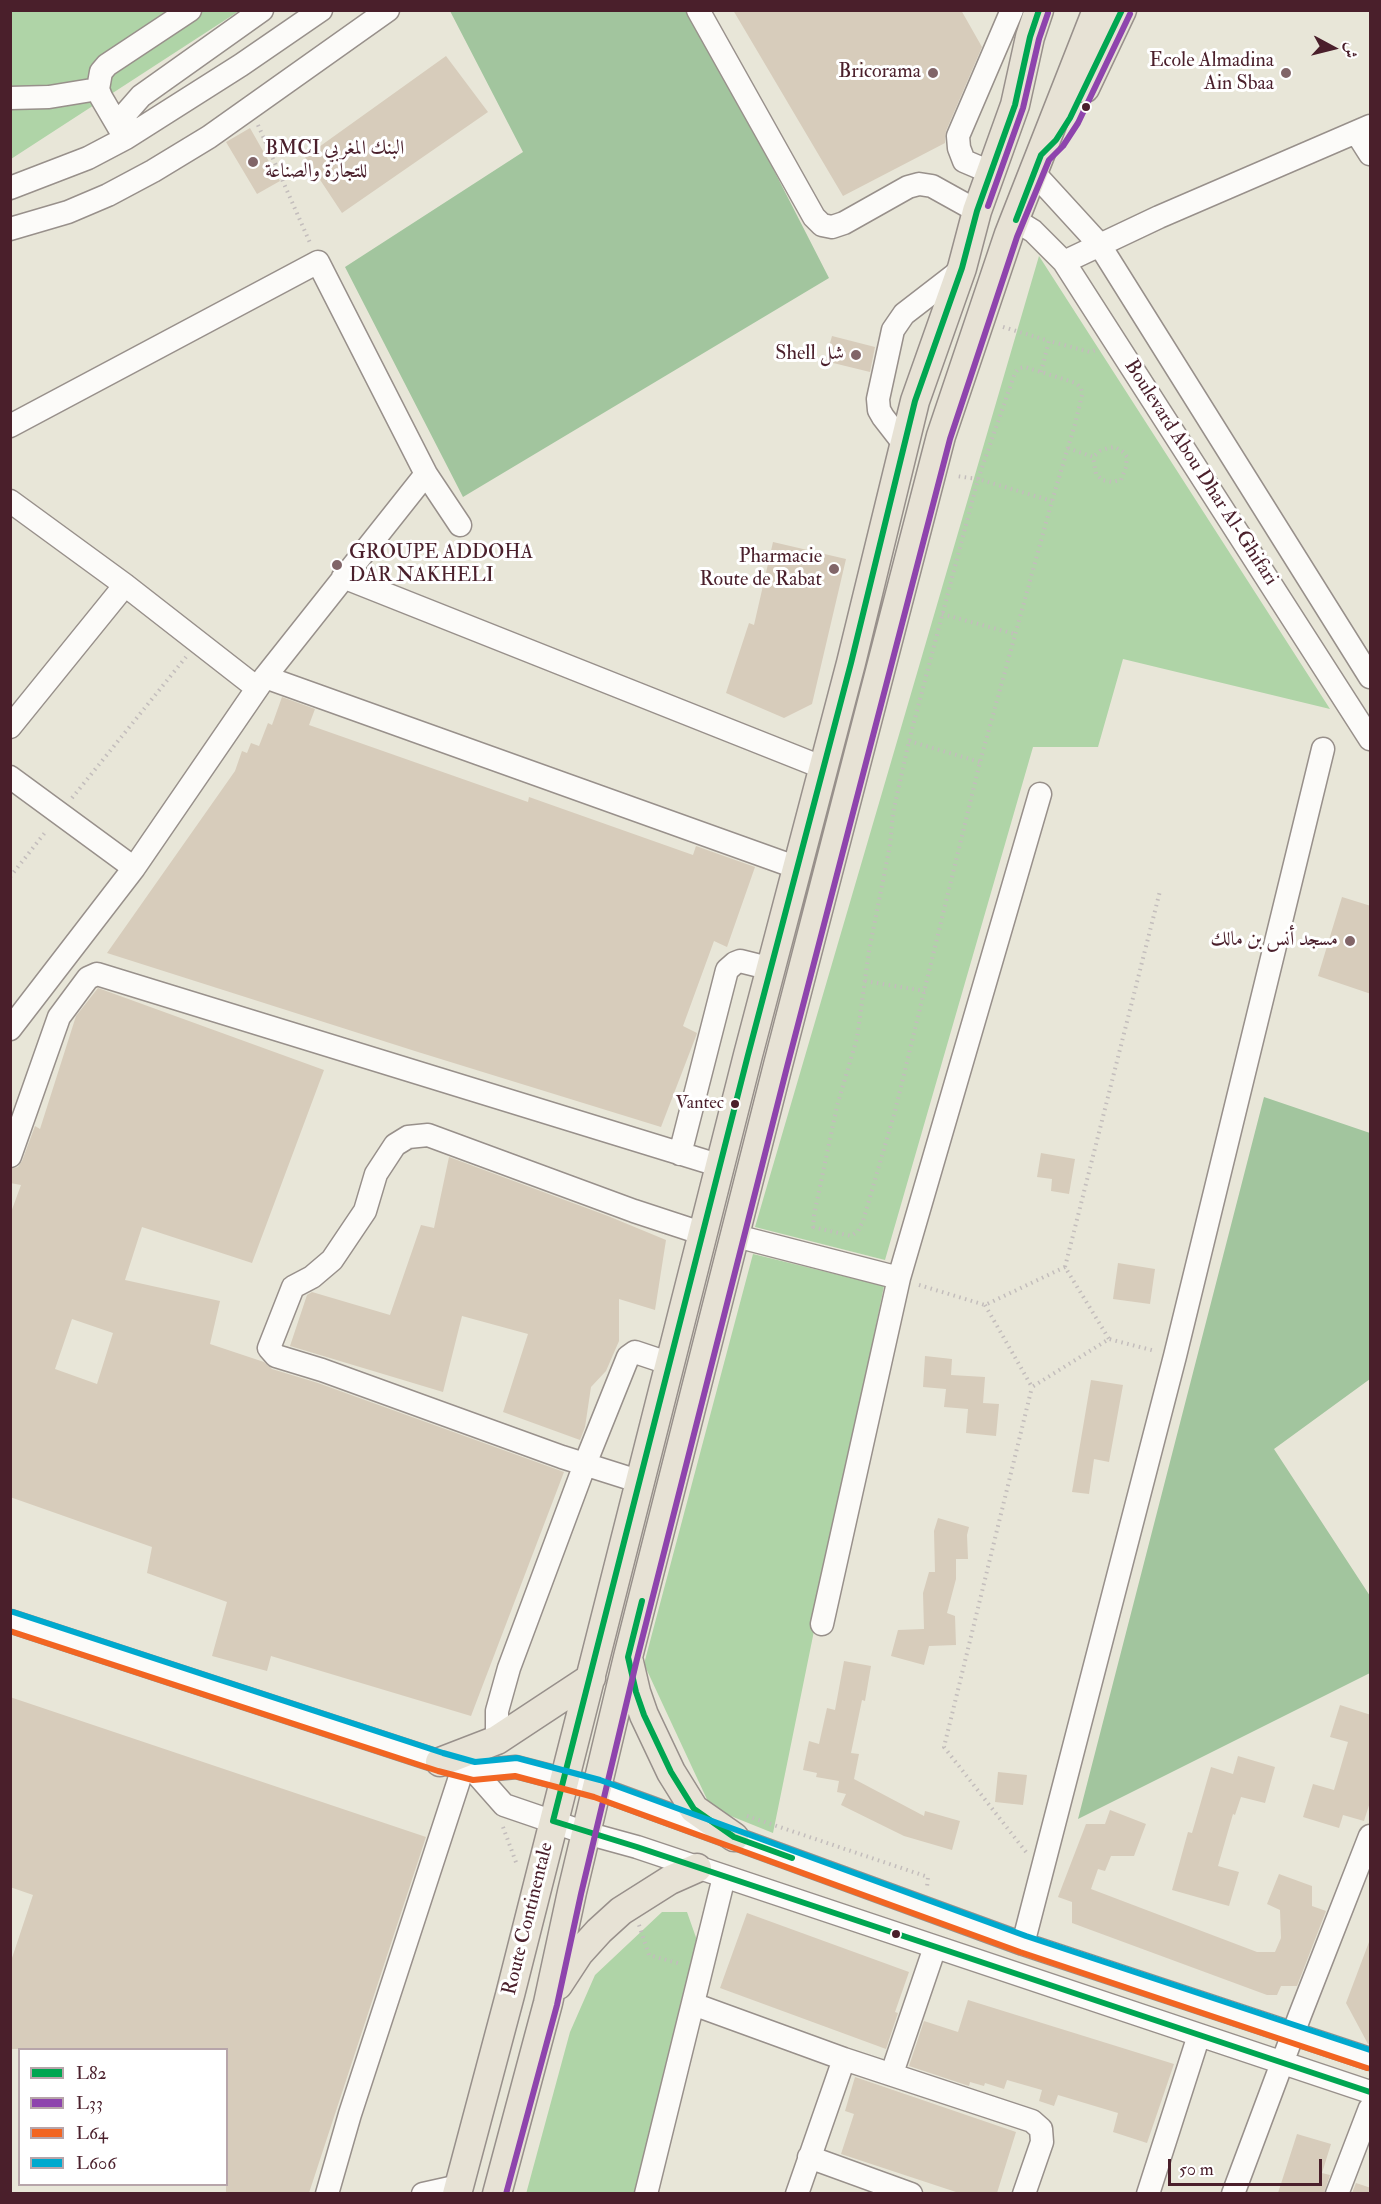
<!DOCTYPE html>
<meta charset="utf-8">
<style>
body{margin:0}
#map{position:relative;width:1381px;height:2204px;overflow:hidden;background:#e8e6d8;font-family:"IM FELL Double Pica",Amiri,serif}
canvas{display:block}
.frame{position:absolute;inset:0;border:12px solid #4a1f2b;pointer-events:none}
.legend{position:absolute;left:18px;top:2048px;width:210px;height:138px;box-sizing:border-box;background:#fff;border:2px solid #b7a5aa;margin:0;padding:8px 10px;list-style:none;font-size:18px;color:#4a1f2b}
.legend li{display:flex;align-items:center;gap:12px;height:30px}
.legend b{width:30px;border:2px solid #b7a5aa}
.north{position:absolute;left:1303px;top:18px;width:60px;height:60px;-webkit-text-stroke:4px #fff;paint-order:stroke;rotate:97deg;font-size:16px;font-weight:700;line-height:24px;text-align:center;color:#4a1f2b}
.north::after{content:'';display:block;margin:auto;width:21px;height:27px;background:#4a1f2b;clip-path:polygon(50% 0,100% 100%,50% 72%,0 100%)}
.scale{position:absolute;left:1168px;top:2159px;width:154px;height:27px;box-sizing:border-box;border:3px solid #4a1f2b;border-top:0;padding-left:8px;font-size:18px;line-height:21px;white-space:nowrap;color:#4a1f2b;-webkit-text-stroke:4px #fff;paint-order:stroke}
</style>
<div id="map">
<canvas width="1381" height="2204"></canvas>
<div class="frame"></div>
<ul class="legend">
<li><b style="height:8px;background:#00a651"></b>L82</li>
<li><b style="height:8px;background:#8e44ad"></b>L33</li>
<li><b style="height:8px;background:#f26522"></b>L64</li>
<li><b style="height:8px;background:#00a9ce"></b>L606</li>
</ul>
<div class="north">ش</div>
<div class="scale">50 m</div>
</div>
<script>
const context = document.querySelector('canvas').getContext('2d');
context.lineJoin = 'round';
function fillPath(path, color) { context.fillStyle = color; context.fill(path, 'evenodd'); }
const poly = rows => new Path2D(rows.map(r => 'M' + r).join(''));
function trace(path, color, width, dash) { context.strokeStyle = color; context.lineWidth = width; context.lineCap = dash ? 'butt' : 'round'; context.setLineDash(dash || []); context.stroke(path); }
function label(font, color, halo, rows, align = 'center') {
  context.font = font + ' "IM FELL Double Pica",Amiri,serif'; context.lineWidth = 6; context.setLineDash([]); context.textBaseline = 'middle'; context.strokeStyle = halo; context.fillStyle = color; for (const [text, x, y, turn = 0] of rows) {
    context.save(); context.translate(x, y); context.rotate((+turn || 0) * Math.PI / 180); context.textAlign = isNaN(turn) ? turn : align; if (halo) context.strokeText(text, 0, 0); context.fillText(text, 0, 0); context.restore();
  }
}
const green = poly([
 [11,11,239,11,11,159],
 [1039,256,1330,709,1123,659,1098,747,1033,747,885,1260,755,1227],
 [753,1254,884,1286,773,1833,711,1808,644,1664],
 [662,1912,687,1912,699,1946,637,2193,526,2194,570,2032,595,1975]
]);
const forest = poly([
 [692,10,829,278,463,497,345,267,523,152,450,11],
 [1264,1097,1370,1133,1370,1379,1274,1449,1370,1596,1370,1673,1078,1819]
]);
const building = poly([
 [733,10,961,10,982,47,946,131,945,143,843,196],
 [446,56,488,112,342,213,305,157],
 [250,128,280,181,257,194,226,142],
 [832,336,875,347,870,372,825,361],
 [773,542,846,559,812,704,784,718,726,693,749,623,754,625],
 [282,697,315,709,309,725,528,802,529,797,693,855,696,846,755,867,727,947,714,941,683,1026,697,1033,696,1036,661,1127,418,1052,107,953,235,771,242,751,247,753,251,743,259,746,268,723,272,725],
 [1342,897,1371,906,1371,994,1318,976],
 [98,988,324,1070,252,1263,142,1227,125,1280,220,1301,210,1344,264,1362,272,1369,318,1383,564,1472,471,1716,271,1656,267,1671,212,1656,227,1602,147,1573,152,1547,10,1497,10,1215,21,1185,10,1183,10,1169,18,1167,22,1161,35,1126,40,1129,76,1016],
 [72,1319,113,1333,97,1384,55,1369],
 [1041,1153,1075,1159,1069,1194,1051,1191,1052,1179,1037,1177],
 [449,1157,608,1216,666,1240,655,1310,619,1299,619,1341,606,1371,591,1387,585,1427,580,1440,503,1412,528,1334,462,1316,443,1392,290,1346,307,1295,312,1292,390,1315,421,1225,434,1228],
 [1118,1263,1155,1269,1150,1304,1113,1299],
 [925,1356,952,1359,951,1375,985,1377,983,1403,999,1404,996,1436,966,1433,968,1409,944,1407,946,1389,923,1387],
 [1091,1380,1123,1385,1109,1462,1094,1459,1089,1494,1072,1492],
 [938,1518,969,1527,967,1535,968,1559,956,1559,956,1579,947,1613,955,1616,956,1645,929,1646,924,1665,891,1656,898,1630,924,1629,923,1593,929,1572,935,1572,934,1531],
 [844,1661,871,1666,865,1701,862,1700,851,1753,859,1754,854,1779,924,1816,925,1811,960,1821,952,1850,904,1836,841,1805,846,1794,837,1792,839,1781,816,1777,817,1773,803,1770,809,1741,819,1744,827,1708,835,1710],
 [10,1697,426,1837,309,2193,226,2193,226,2049,10,2049,10,1964,33,1895,10,1887],
 [1340,1705,1371,1715,1371,1799,1364,1821,1343,1815,1339,1828,1303,1817,1313,1784,1334,1790,1348,1742,1330,1737],
 [1238,1756,1275,1767,1265,1803,1241,1797,1235,1815,1233,1814,1218,1866,1239,1872,1229,1906,1172,1890,1188,1832,1192,1833,1211,1767,1233,1774],
 [998,1772,1027,1775,1023,1805,995,1802],
 [1110,1810,1146,1824,1134,1856,1111,1856,1105,1871,1098,1869,1091,1889,1257,1952,1275,1952,1281,1938,1280,1910,1267,1904,1279,1874,1312,1886,1312,1906,1326,1911,1297,1986,1281,1986,1277,1995,1267,1995,1072,1923,1072,1902,1058,1897,1086,1824,1105,1824],
 [747,1913,909,1972,895,2012,898,2013,886,2049,720,1988],
 [1369,1942,1371,1942,1371,2045,1368,2044,1346,2003],
 [968,2000,1174,2064,1147,2143,1113,2132,1118,2113,1058,2095,1054,2106,1039,2101,1042,2090,1007,2080,1004,2089,985,2083,984,2086,970,2082,969,2086,909,2066,924,2021,958,2032],
 [855,2077,1016,2132,997,2193,959,2193,841,2154,854,2114,845,2111],
 [1297,2134,1331,2144,1322,2173,1330,2175,1324,2193,1278,2193],
 [1356,2183,1371,2188,1371,2193,1352,2193]
]);
const path = poly([
 [258,125,311,245],
 [1003,327,1049,341],
 [1041,372,1049,341,1090,352,1096,350],
 [1068,448,1093,457,1096,474,1102,480,1112,482,1121,480,1126,467,1127,457,1123,452,1115,447,1108,448,1100,451,1093,457],
 [942,614,1015,634],
 [909,741,980,762],
 [72,798,186,657],
 [10,877,47,830],
 [865,981,925,991],
 [813,1227,851,1236,858,1231,863,1221,895,1111,980,762,1052,501,1075,424,1082,395,1081,388,1076,383,1025,367,1019,368,1015,373,978,479,1052,501],
 [813,1228,814,1215,837,1106,857,1038,869,951,890,845,893,813,909,741,978,479,956,476],
 [1065,1267,1160,891],
 [919,1285,985,1305,1065,1267,1109,1339],
 [985,1305,1032,1387,1109,1339,1155,1351],
 [747,1816,928,1877,927,1887],
 [503,1827,517,1865],
 [1026,1852,944,1747,1032,1387],
 [639,1925,649,1955,681,1964]
]);
const minor = poly([
 [698,10,814,217,822,225,832,227,844,223,908,187,919,184,932,186,977,211],
 [10,98,49,97,98,89],
 [121,131,127,112,141,96,262,10],
 [1356,132,1370,154],
 [125,138,101,97,98,89,101,72,107,65,190,10],
 [990,172,964,161,959,148,958,136,1012,10],
 [1034,173,1099,244,1370,677],
 [10,188,88,158,126,138,241,65,321,10],
 [1015,220,1033,231,1064,262,1370,739],
 [10,229,68,212,108,195,153,171,209,137,388,10],
 [1064,262,1159,217,1370,126],
 [10,426,318,262,426,474,265,677,134,868,10,1029],
 [904,444,883,417,879,410,878,399,893,330,904,314,961,270],
 [426,474,460,525],
 [10,501,125,585,257,688],
 [343,577,824,768],
 [265,677,798,868],
 [10,727,125,585],
 [10,777,134,868],
 [680,1154,727,970,735,963,740,961,772,969],
 [10,1156,59,1017,88,978,97,974,721,1166],
 [736,1236,899,1278],
 [641,1482,562,1457,322,1370,276,1356,269,1348,293,1287,312,1277,332,1260,365,1211,376,1174,395,1145,408,1137,428,1135,634,1211,704,1234],
 [10,1621,440,1762,474,1771,516,1767,597,1788,1023,1944,1370,2059],
 [822,1624,899,1278,1040,794],
 [497,1740,497,1711,509,1668,585,1464,628,1357,635,1352,671,1364],
 [474,1771,504,1805,586,1833,637,1847,1370,2092],
 [1023,1944,1175,1356,1323,749],
 [693,2004,844,2059,1032,2121,1041,2129,1042,2142,1024,2194],
 [892,2073,935,1947],
 [809,2157,911,2194],
 [327,2194,350,2114,463,1768],
 [423,2194,459,2186],
 [646,2194,724,1877],
 [797,2194,844,2059],
 [1148,2194,1199,2035],
 [1233,2194,1300,2015,1370,1836],
 [1337,2194,1370,2108]
]);
const major = poly([
 [1085,88,1122,10],
 [629,1662,636,1692,644,1715,671,1772,694,1809,734,1837],
 [440,1762,497,1740,591,1678],
 [558,1985,579,1953,599,1931,621,1911,670,1880,697,1868],
 [457,2194,510,1995,748,1055,851,663,915,401,962,268,977,211,1015,105,1030,37,1039,10],
 [497,2194,548,2003,572,1892,628,1657,778,1065,941,436,1009,234,1097,10]
]);
const bus1 = poly([
 [1039,10,1030,37,1015,105,977,211,962,268,915,401,851,663,748,1055,553,1821,637,1847,1370,2092],
 [1016,220,1041,155,1056,140,1070,118,1122,10],
 [642,1601,628,1657,636,1692,644,1715,671,1772,694,1809,734,1837,792,1858]
]);
const bus2 = poly([
 [988,206,1023,108,1039,39,1048,13],
 [506,2194,557,2005,581,1894,637,1659,787,1067,950,439,1017,237,1049,160,1063,146,1078,123,1130,14]
]);
const bus3 = poly([
 [10,1631,438,1771,473,1780,515,1776,594,1797,1020,1952,1367,2068]
]);
const bus4 = poly([
 [13,1612,443,1753,475,1762,517,1758,600,1780,1026,1936,1370,2050]
]);
const markers = [
 [933,73,6,"#816568"],
 [1286,73,6,"#816568"],
 [1086,107,5,"#4a1f2b"],
 [253,162,6,"#816568"],
 [856,355,6,"#816568"],
 [337,565,6,"#816568"],
 [834,569,6,"#816568"],
 [1350,941,6,"#816568"],
 [735,1104,5,"#4a1f2b"],
 [896,1934,5,"#4a1f2b"]
];
const busNames = [
 ["Vantec",724,1104]
];
const poiNames = [
 ["Ecole Almadina",1274,62],
 ["Ain Sbaa",1274,85],
 ["Bricorama",921,73],
 ["BMCI البنك المغربي",265,150,"left"],
 ["للتجارة والصناعة",265,173,"left"],
 ["Shell شل",844,355],
 ["GROUPE ADDOHA",349,554,"left"],
 ["DAR NAKHELI",349,577,"left"],
 ["Pharmacie",822,558],
 ["Route de Rabat",822,581],
 ["مسجد أنس بن مالك",1338,941]
];
const streetNames = [
 ["Boulevard Abou Dhar Al-Ghifari",1200,473,57],
 ["Route Continentale",529,1919,-76]
];
fillPath(green, '#afd4a7');
fillPath(forest, '#a2c59e');
fillPath(building, '#d7ccbb');
trace(minor, '#98908b', 25);
trace(major, '#98908b', 31);
trace(path, '#c3bdbc', 4, [1.5, 4.5]);
trace(minor, '#fcfbf9', 22);
trace(major, '#e7e2d5', 28);
trace(bus1, '#00a651', 6);
trace(bus2, '#8e44ad', 6);
trace(bus3, '#f26522', 6);
trace(bus4, '#00a9ce', 6);
for (const [x, y, r, color] of markers) { const dot = new Path2D(); dot.arc(x, y, r, 0, 2 * Math.PI); context.fillStyle = color; context.fill(dot); trace(dot, '#fff', 2); }
label('18px', '#4a1f2b', '#fff', busNames, 'right');
label('20px', '#4a1f2b', '#fff', poiNames, 'right');
label('20px', '#4a1f2b', '#fff', streetNames);
</script>
